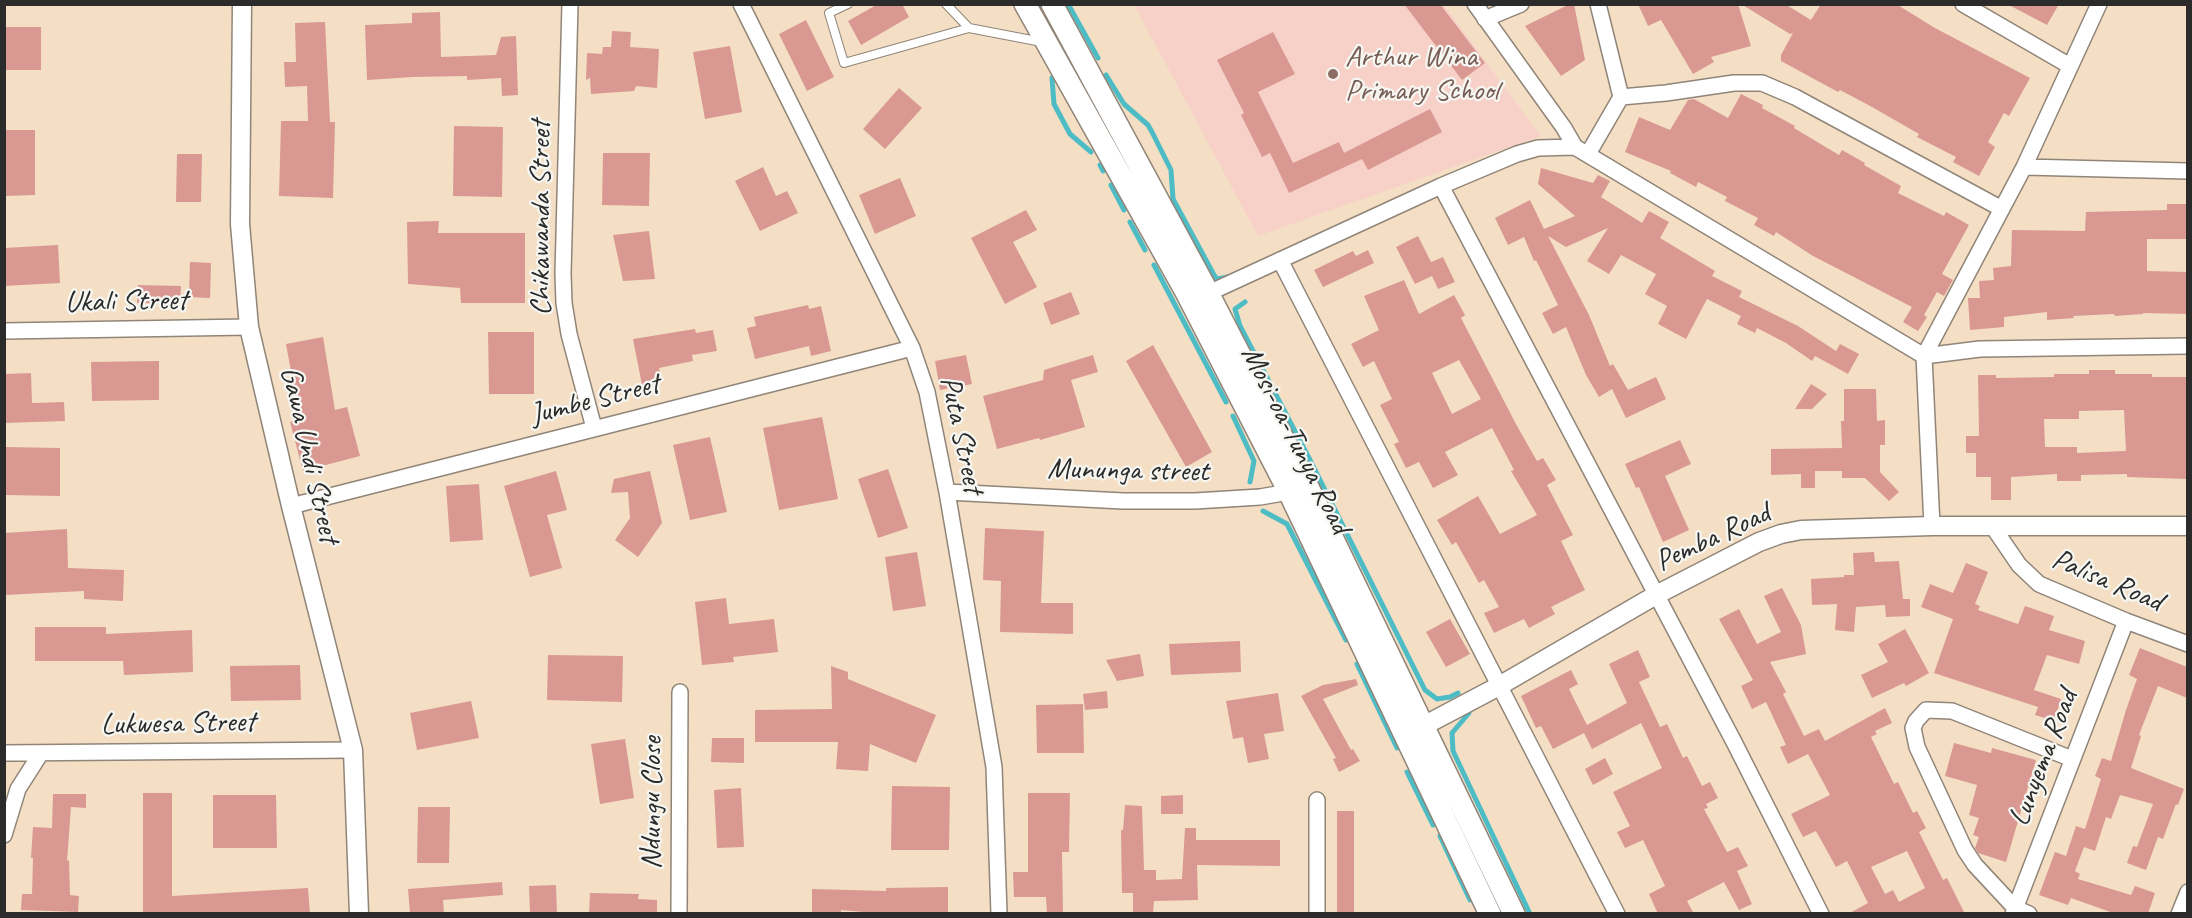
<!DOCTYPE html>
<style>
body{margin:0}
#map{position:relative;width:2192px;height:918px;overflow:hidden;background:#f4dfc5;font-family:Caveat,sans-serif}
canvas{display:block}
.frame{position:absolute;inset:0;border:6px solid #2b2b2b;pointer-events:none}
</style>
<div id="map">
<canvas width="2192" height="918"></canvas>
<div class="frame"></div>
</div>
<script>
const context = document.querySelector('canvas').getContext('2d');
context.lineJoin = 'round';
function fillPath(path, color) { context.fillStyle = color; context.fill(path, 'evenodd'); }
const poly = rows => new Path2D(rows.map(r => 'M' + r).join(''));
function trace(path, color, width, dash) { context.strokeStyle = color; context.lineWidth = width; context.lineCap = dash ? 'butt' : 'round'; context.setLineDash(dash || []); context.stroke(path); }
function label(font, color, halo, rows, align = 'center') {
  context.font = font + ' Caveat,sans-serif'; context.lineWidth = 4.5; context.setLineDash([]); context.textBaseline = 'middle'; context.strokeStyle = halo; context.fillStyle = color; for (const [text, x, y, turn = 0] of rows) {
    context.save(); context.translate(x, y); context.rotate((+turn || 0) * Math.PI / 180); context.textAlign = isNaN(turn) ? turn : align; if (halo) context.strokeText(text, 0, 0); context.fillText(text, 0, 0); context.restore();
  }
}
const built = poly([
 [1134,5,1444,5,1541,136,1258,236]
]);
const stream = poly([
 [1068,4,1098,58],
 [1106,75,1124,104,1148,125,1152,132,1171,170,1173,199,1214,275,1217,279,1228,277],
 [1052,78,1054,104,1070,134,1091,152],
 [1100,165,1103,171],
 [1111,185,1124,210],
 [1130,222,1145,250],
 [1154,265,1226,402],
 [1245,302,1235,309,1240,326,1311,462,1425,690,1437,699,1450,697,1458,693],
 [1233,416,1254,461,1250,482],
 [1263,511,1287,524,1346,640],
 [1357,664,1397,748],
 [1469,713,1452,733,1453,751,1530,914],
 [1407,772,1433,825],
 [1440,836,1470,900]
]);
const building = poly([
 [878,4,902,4,909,17,861,45,848,21],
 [1404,4,1440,4,1485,63,1462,80],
 [1570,4,1574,4,1585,60,1561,76,1525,26],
 [1638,4,1738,4,1751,46,1711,57,1714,62,1693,74,1661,20,1648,26],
 [1741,4,1785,4,1811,20,1821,4,1896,4,1935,28,2030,78,2009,116,2004,113,1988,142,1995,147,1979,176,1953,162,1956,157,1917,137,1919,134,1872,107,1840,90,1838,92,1781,61,1781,55,1793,33,1790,34],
 [2007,4,2059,4,2047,25],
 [440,12,441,57,496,55,501,37,516,36,518,95,502,96,501,78,467,80,467,76,413,77,367,80,365,25,412,23,412,13],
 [806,20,834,77,807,91,779,34],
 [325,22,330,122,335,122,333,198,279,196,281,121,308,121,307,86,285,87,284,62,296,62,295,23],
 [4,27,41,27,41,70,4,70],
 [612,31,631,32,630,47,659,49,657,88,636,86,634,91,591,94,590,78,586,80,587,53,602,54,603,47,611,47],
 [1273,32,1295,74,1258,92,1293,163,1339,142,1344,153,1430,109,1442,132,1368,170,1362,159,1289,193,1270,153,1262,157,1241,115,1244,113,1217,60],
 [730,46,742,112,705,119,693,52],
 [899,88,922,108,885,149,863,129],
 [1741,94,1763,105,1762,108,1795,126,1794,128,1839,155,1842,150,1865,163,1864,165,1901,186,1898,193,1944,216,1946,212,1969,225,1942,274,1953,280,1944,296,1937,292,1924,315,1927,317,1918,331,1903,322,1912,307,1813,256,1776,232,1774,236,1754,225,1758,218,1725,201,1727,197,1698,182,1696,187,1670,173,1671,171,1625,152,1639,117,1670,130,1688,100,1694,99,1728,118],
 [454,126,503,127,502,197,453,196],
 [4,130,35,130,35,195,4,196],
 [603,153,650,153,649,206,602,205],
 [177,154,202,154,201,202,176,202],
 [763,167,776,196,787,191,798,213,760,231,735,181],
 [1541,168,1593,183,1598,175,1610,181,1601,197,1642,223,1649,211,1669,222,1660,238,1715,271,1712,276,1742,291,1739,297,1798,326,1836,351,1840,344,1859,354,1848,374,1815,356,1812,361,1786,343,1757,328,1755,333,1737,324,1741,316,1707,299,1686,339,1658,324,1667,306,1645,294,1656,274,1621,255,1609,274,1587,261,1608,228,1566,247,1548,236,1589,315,1610,366,1613,364,1628,390,1656,377,1666,399,1626,418,1612,389,1599,397,1586,375,1566,327,1553,334,1542,313,1558,305,1536,260,1534,261,1524,237,1508,245,1495,218,1530,200,1544,229,1575,216,1538,184],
 [900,178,916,216,875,234,859,195],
 [2167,204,2187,204,2187,239,2147,239,2147,271,2187,272,2187,314,2143,313,2143,314,2115,316,2114,314,2073,316,2074,318,2047,320,2047,312,2004,317,2004,327,1970,330,1968,298,1980,298,1979,281,1994,280,1993,268,2011,266,2012,230,2085,231,2086,212,2167,210],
 [1026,210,1037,230,1013,242,1037,287,1005,304,971,238],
 [439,221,438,233,525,233,525,303,461,303,460,288,408,284,407,222],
 [649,231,655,279,623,281,613,235],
 [1418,236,1431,262,1443,257,1455,282,1438,289,1432,276,1415,284,1396,247],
 [58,245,60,283,4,286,4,248],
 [1368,250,1374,263,1323,287,1314,270,1353,251,1356,256],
 [190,262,211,263,210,298,189,297],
 [1404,280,1419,314,1454,295,1465,315,1461,318,1517,426,1537,461,1543,458,1556,480,1547,485,1573,535,1561,541,1585,590,1551,607,1555,614,1529,628,1524,619,1494,633,1484,613,1499,607,1484,580,1479,583,1456,542,1452,545,1437,520,1478,496,1500,534,1537,515,1511,471,1514,470,1492,428,1445,452,1458,475,1433,488,1419,462,1406,468,1394,444,1399,442,1380,405,1392,399,1374,361,1363,367,1351,344,1379,330,1364,296],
 [1459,360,1481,399,1452,414,1432,373],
 [138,285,181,286,180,304,137,303],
 [1071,292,1080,314,1051,325,1043,303],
 [808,305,809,309,821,306,831,351,811,356,809,346,755,359,747,328,756,326,754,317],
 [695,329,696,333,713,330,717,351,692,355,693,361,659,368,662,381,642,385,633,339],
 [488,332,534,332,534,394,489,394],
 [323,337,335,410,347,407,360,456,303,471,290,422,300,420,286,344],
 [1153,345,1212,452,1186,467,1126,361],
 [966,355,972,384,940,390,935,361],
 [1093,355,1098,372,1071,380,1085,427,1040,440,1039,438,997,449,983,396,1043,380,1044,370],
 [159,361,159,400,92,401,91,362],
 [2089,370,2115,370,2115,374,2152,374,2152,377,2187,377,2187,479,2127,477,2127,474,2081,475,2081,481,2057,481,2057,474,2011,477,2011,500,1991,500,1991,477,1976,477,1976,453,1966,453,1966,436,1979,436,1978,375,1996,375,1996,378,2054,377,2054,374,2089,374],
 [2124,410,2126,451,2077,453,2077,447,2045,447,2044,419,2079,419,2079,411],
 [31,373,32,403,64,402,65,421,4,423,4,374],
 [1811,384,1827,394,1812,409,1795,409],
 [1844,389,1876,389,1877,421,1885,420,1885,445,1880,445,1880,472,1899,492,1889,501,1865,478,1842,478,1842,471,1815,471,1815,488,1801,488,1801,474,1771,475,1771,449,1842,448,1841,421,1844,421],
 [822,417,838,499,779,510,763,428],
 [710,437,727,512,690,520,673,445],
 [1680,440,1691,464,1665,476,1689,530,1663,542,1639,487,1636,488,1625,464],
 [4,447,60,448,60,496,4,495],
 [888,469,908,528,878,538,858,479],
 [556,471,567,510,547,515,562,568,530,577,504,486],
 [650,471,662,523,638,557,615,540,630,518,628,492,611,493,614,479],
 [479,484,483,540,450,542,446,486],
 [985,528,1044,531,1041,603,1073,603,1073,634,1000,632,1001,581,983,580],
 [67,529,68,568,124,570,123,601,84,599,84,591,4,595,4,533],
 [917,552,926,606,893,611,885,557],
 [1874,552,1875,562,1899,561,1903,599,1910,599,1910,616,1886,617,1885,605,1856,607,1854,632,1835,630,1837,604,1812,605,1811,579,1844,577,1844,575,1854,575,1853,553],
 [1966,563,1988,572,1975,604,1980,606,1978,610,2018,624,2025,606,2054,616,2049,630,2085,641,2079,664,2047,655,2034,690,2061,699,2054,721,2035,715,2038,707,1934,673,1953,619,1921,607,1930,584,1953,593],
 [1782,588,1801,625,1806,654,1770,662,1786,692,1783,694,1804,736,1819,729,1825,741,1885,708,1892,723,1875,731,1877,734,1871,737,1894,784,1898,782,1913,813,1917,811,1926,828,1919,832,1943,880,1947,878,1965,914,1848,914,1868,903,1847,861,1836,867,1816,831,1803,837,1791,814,1830,795,1808,754,1788,764,1780,747,1786,745,1766,702,1752,709,1741,686,1753,680,1719,619,1739,609,1757,644,1781,632,1764,596],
 [1907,851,1925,888,1899,902,1893,890,1885,894,1871,867],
 [726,598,729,624,774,619,778,652,733,657,734,662,702,665,695,602],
 [1450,619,1470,654,1446,667,1426,632],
 [35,627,106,627,106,634,192,630,193,672,124,675,123,661,35,661],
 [1905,629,1929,673,1906,686,1904,683,1872,698,1861,675,1888,662,1878,644],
 [1240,641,1241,672,1171,675,1169,644],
 [2140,648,2187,667,2187,698,2158,686,2139,735,2141,736,2131,768,2184,789,2178,805,2176,804,2163,839,2158,837,2146,870,2127,863,2133,846,2137,847,2153,804,2120,795,2111,819,2106,817,2095,851,2084,847,2075,871,2080,874,2078,879,2131,895,2135,886,2155,893,2148,914,2116,914,2071,898,2068,905,2039,895,2055,852,2066,856,2076,826,2085,829,2101,779,2095,776,2102,758,2111,761,2126,710,2137,679,2129,675],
 [1638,650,1650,677,1639,682,1660,727,1667,724,1683,758,1687,756,1702,786,1710,782,1718,798,1706,804,1708,808,1704,809,1727,852,1738,847,1748,866,1737,871,1752,904,1739,910,1724,882,1687,901,1694,914,1658,914,1649,894,1665,886,1643,840,1625,848,1617,832,1630,826,1613,792,1662,768,1641,723,1592,749,1584,733,1553,749,1541,726,1536,728,1521,696,1571,670,1578,684,1569,689,1587,725,1627,703,1609,664],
 [1140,654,1144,676,1117,681,1106,660],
 [548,655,623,656,622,702,547,700],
 [300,665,301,700,231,701,230,666],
 [831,666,848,672,848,679,936,715,916,763,870,744,868,771,836,769,838,742,755,742,755,710,832,709],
 [1356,679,1358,685,1323,699,1351,750,1353,749,1360,761,1339,772,1333,759,1336,758,1301,696,1323,685],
 [1107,691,1108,708,1085,710,1083,694],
 [1278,693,1284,731,1264,734,1269,759,1248,763,1243,737,1233,739,1226,701],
 [471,701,479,738,417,750,410,713],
 [1083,704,1084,753,1037,753,1036,705],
 [712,738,744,738,744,763,711,762],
 [625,739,634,798,600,804,591,744],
 [1954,743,1991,753,1992,748,2036,760,2006,862,1978,853,1975,848,1979,837,1973,835,1979,818,1969,815,1977,785,1945,776],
 [1605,758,1613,774,1593,785,1585,769],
 [892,786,950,787,949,850,891,850],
 [741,788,744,847,717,848,714,790],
 [143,793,172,793,172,896,308,888,310,914,143,914],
 [1028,793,1070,793,1069,852,1062,852,1063,914,1047,914,1046,897,1014,897,1013,872,1028,872],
 [53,794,86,794,86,808,71,807,67,861,69,860,70,895,79,896,78,912,21,910,22,894,32,894,33,858,31,858,33,827,52,828],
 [213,795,276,795,277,848,213,848],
 [1183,795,1183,814,1161,814,1161,796],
 [1125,805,1142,806,1144,870,1156,870,1156,880,1182,879,1185,828,1196,828,1196,840,1280,840,1280,866,1197,865,1198,900,1154,901,1153,914,1133,914,1133,893,1122,893,1121,830,1123,830],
 [418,807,450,807,449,863,417,863],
 [1337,811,1354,811,1354,914,1337,914],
 [502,882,503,895,443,900,444,914,410,914,408,889],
 [556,885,557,914,530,914,529,886],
 [948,887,948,914,886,914,841,910,841,914,812,914,812,889,886,891,886,888],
 [590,893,639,894,638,899,657,900,657,914,589,914]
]);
const service = poly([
 [848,4,829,13,844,63,969,28],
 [946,4,969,28,1042,42]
]);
const minor = poly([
 [570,4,563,274,564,303,569,334,594,428],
 [741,4,912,348,927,392,947,492,994,767,999,914],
 [1475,4,1564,128,1575,147],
 [1598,4,1621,97],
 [1963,4,2070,66],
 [1485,19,1521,4],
 [1588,154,1621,97,1666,93,1734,83,1762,83,1795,97,2002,209],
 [2024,167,2188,171],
 [1441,186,1734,742,1821,914],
 [1280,260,1617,914],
 [1200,297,1441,186,1517,154,1538,148,1575,147,1924,356,1932,526],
 [4,331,249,327],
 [1924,356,2024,167,2099,4],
 [1924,356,1980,349,2188,346],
 [947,492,1123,501,1195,501,1260,497,1289,492,1296,489],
 [291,506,912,348],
 [1993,527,2019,565,2039,584,2126,621,2188,644],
 [4,753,353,750],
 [1317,800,1317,914],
 [4,835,18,789,41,753],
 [679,914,680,692],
 [2013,914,2126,621],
 [2029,914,2015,908,1975,865,1965,850,1917,747,1913,728,1916,721,1926,710,1952,711,2072,759],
 [2179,914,2188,892]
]);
const tertiary = poly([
 [242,4,240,224,249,327,291,506,353,750,359,914],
 [1412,732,1499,686,1656,595,1759,542,1781,534,1801,530,1932,526,2188,526]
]);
const secondary = poly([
 [1025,4,1187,294,1289,492,1490,914],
 [1052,4,1204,285,1306,483,1514,914]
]);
const markers = [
 [1333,74,6,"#8d6e63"]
];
const educationNames = [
 ["Arthur Wina",1345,57],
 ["Primary School",1345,91]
];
const streetNames = [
 ["Chikawanda Street",541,218,-90],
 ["Ukali Street",126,302,-1],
 ["Jumbe Street",595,400,-14],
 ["Puta Street",961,435,78],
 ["Mosi-oa-Tunya Road",1295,440,63],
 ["Gawa Undi Street",309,455,77],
 ["Mununga street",1128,471,1],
 ["Pemba Road",1713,538,-25],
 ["Palisa Road",2107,581,23],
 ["Lukwesa Street",178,724,-1],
 ["Lunyema Road",2044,758,-69],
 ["Ndungu Close",652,803,-90]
];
fillPath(built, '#f7d1c8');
trace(stream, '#4ebcc5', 5);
fillPath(building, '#d99992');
trace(service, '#908578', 10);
trace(minor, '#908578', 18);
trace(tertiary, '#908578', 21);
trace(secondary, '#908578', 24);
trace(service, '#fff', 8);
trace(minor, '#fff', 15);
trace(tertiary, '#fff', 18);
trace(secondary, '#fff', 21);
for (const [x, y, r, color] of markers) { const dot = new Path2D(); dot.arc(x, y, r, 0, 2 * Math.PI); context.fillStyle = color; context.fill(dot); trace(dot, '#f6f6f2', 2); }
label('30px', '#785e54', '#f6f6f2', educationNames, 'left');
label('30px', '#2b2b2b', '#f6f6f2', streetNames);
</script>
